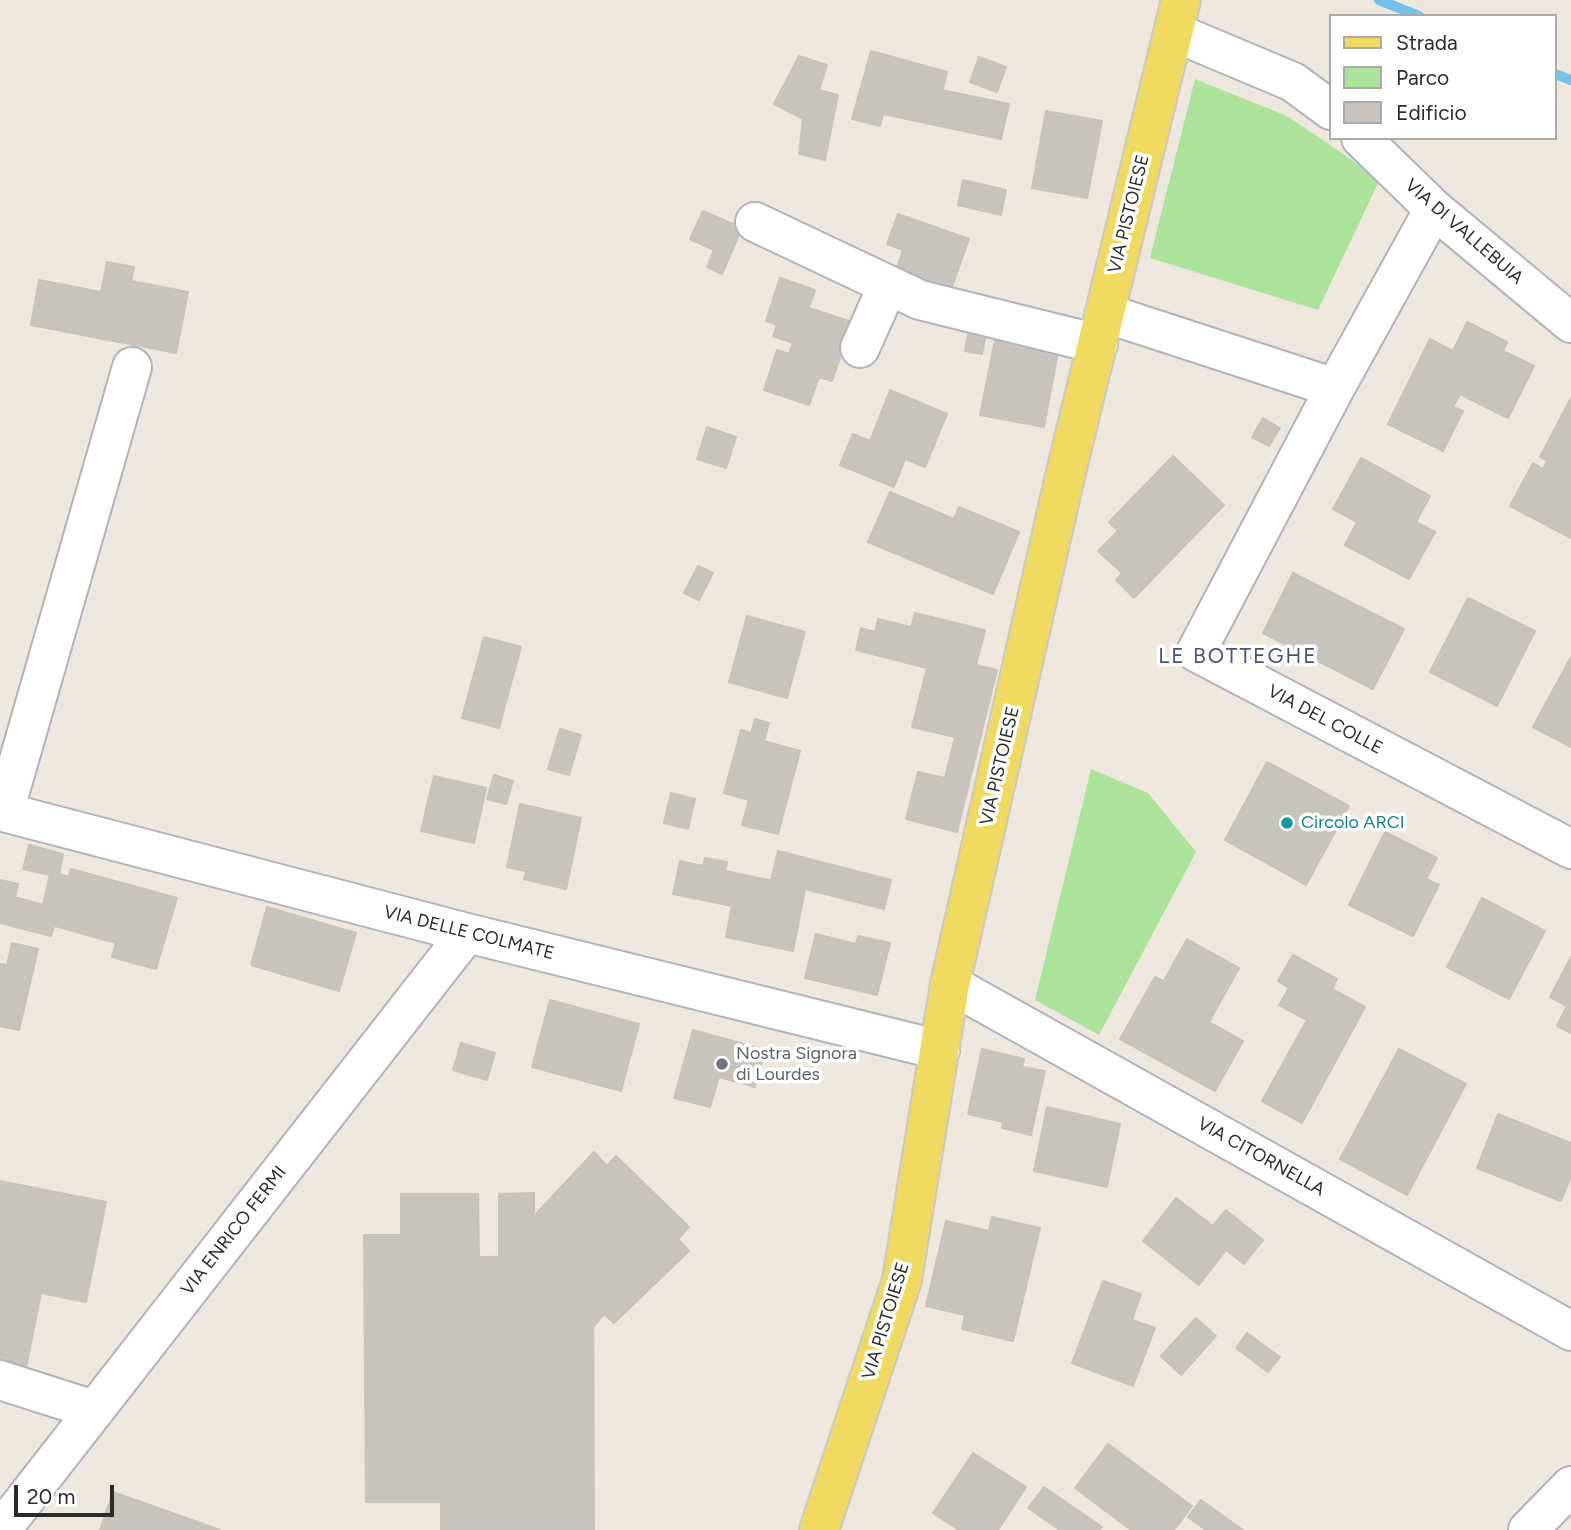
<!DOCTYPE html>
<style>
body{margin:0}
#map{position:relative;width:1571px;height:1530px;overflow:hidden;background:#ede7dd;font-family:Figtree,sans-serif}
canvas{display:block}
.legend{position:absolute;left:1329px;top:14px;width:228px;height:126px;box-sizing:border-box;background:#fff;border:2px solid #aaa;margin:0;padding:9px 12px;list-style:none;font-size:21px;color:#2b2b2b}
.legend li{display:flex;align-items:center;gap:14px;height:35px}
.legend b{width:35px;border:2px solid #aaa}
.scale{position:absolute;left:14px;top:1485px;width:100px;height:32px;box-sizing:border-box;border:4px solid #2b2b2b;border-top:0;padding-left:9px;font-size:21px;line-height:24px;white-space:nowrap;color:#2b2b2b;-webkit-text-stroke:5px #fff;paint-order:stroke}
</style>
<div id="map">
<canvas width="1571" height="1530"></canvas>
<ul class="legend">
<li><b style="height:9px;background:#efda5f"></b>Strada</li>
<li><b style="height:19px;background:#ace39a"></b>Parco</li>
<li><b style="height:19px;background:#c8c4bd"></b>Edificio</li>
</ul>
<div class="scale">20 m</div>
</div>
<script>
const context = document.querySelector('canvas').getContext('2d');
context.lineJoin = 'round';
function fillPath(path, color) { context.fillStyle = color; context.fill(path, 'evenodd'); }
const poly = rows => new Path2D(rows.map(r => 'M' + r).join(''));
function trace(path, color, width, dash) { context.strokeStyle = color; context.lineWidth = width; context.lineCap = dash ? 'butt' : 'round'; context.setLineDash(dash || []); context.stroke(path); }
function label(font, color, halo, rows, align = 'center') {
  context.font = font + ' Figtree,sans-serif'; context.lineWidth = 7; context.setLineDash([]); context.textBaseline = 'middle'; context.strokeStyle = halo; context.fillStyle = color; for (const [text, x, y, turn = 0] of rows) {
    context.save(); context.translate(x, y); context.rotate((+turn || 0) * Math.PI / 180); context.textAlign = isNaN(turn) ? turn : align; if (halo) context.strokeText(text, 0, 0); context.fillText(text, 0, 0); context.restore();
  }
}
const green = poly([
 [1195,79,1287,116,1380,179,1318,310,1150,258],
 [1091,769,1148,793,1196,852,1099,1035,1035,1000]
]);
const stream = poly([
 [1379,0,1419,16],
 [1555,74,1571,80]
]);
const building = poly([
 [871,51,947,72,935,125,883,114,880,126,852,119,871,51],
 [799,56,827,65,819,90,838,95,825,160,799,154,803,119,774,104,799,56],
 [979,57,1006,67,997,92,970,82,979,57],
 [942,90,1009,104,1001,139,935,125,942,90],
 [1046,111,1102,121,1087,198,1032,188,1046,111],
 [963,180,1006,190,1001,215,958,205,963,180],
 [703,211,742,228,722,274,707,267,714,250,690,239,703,211],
 [898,214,969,239,951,290,896,271,903,250,887,244,898,214],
 [107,262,134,267,131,281,188,292,176,353,31,325,39,280,101,292,107,262],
 [780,278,815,290,809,308,852,322,832,381,819,377,809,405,764,390,777,350,789,354,793,343,773,336,777,325,766,321,780,278],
 [1467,322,1507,342,1503,351,1534,366,1508,418,1460,394,1453,407,1463,411,1443,451,1388,424,1430,339,1453,351,1467,322],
 [968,335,985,338,982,354,965,351,968,335],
 [995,340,1058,352,1044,427,980,415,995,340],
 [890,390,947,414,925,467,905,459,894,487,840,465,853,434,870,441,890,390],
 [1571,398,1571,538,1510,506,1533,463,1543,469,1547,461,1540,457,1571,398],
 [1263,418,1280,428,1269,446,1252,437,1263,418],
 [707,427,736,437,726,468,697,459,707,427],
 [1173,456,1224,505,1134,598,1116,580,1122,573,1098,551,1118,531,1109,522,1173,456],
 [1361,458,1430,496,1416,522,1435,532,1409,579,1345,545,1357,522,1333,509,1361,458],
 [890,492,954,519,959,507,1019,532,993,594,868,542,890,492],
 [698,566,713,573,699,600,684,593,698,566],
 [1293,573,1404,629,1373,689,1263,633,1293,573],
 [1468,598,1535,631,1497,706,1430,672,1468,598],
 [915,613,985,630,976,665,997,670,957,832,906,819,918,772,945,778,955,737,912,727,927,668,856,650,861,628,875,632,878,619,911,627,915,613],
 [747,616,805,632,787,698,729,682,747,616],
 [484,637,521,647,499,728,462,718,484,637],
 [1571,657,1571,747,1533,727,1571,657],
 [755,719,769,723,764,741,800,751,778,834,742,825,749,800,724,793,741,730,751,733,755,719],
 [560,729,581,735,569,775,548,769,560,729],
 [1267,762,1349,806,1306,885,1225,840,1267,762],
 [494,775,513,781,506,804,487,799,494,775],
 [434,776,486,788,474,843,421,831,434,776],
 [671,793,695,799,688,829,664,823,671,793],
 [520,804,581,818,566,889,524,879,526,871,507,867,520,804],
 [1385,832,1437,858,1426,879,1439,885,1413,936,1349,905,1385,832],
 [29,845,63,854,59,874,69,877,51,936,0,923,0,880,18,884,15,897,43,905,50,875,23,869,29,845],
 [778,851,891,880,884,909,805,889,807,879,781,872,778,882,771,880,778,851],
 [705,858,727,862,725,871,778,882,781,872,807,879,793,951,726,937,732,906,673,894,680,861,703,866,705,858],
 [71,869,177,898,156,969,112,957,116,943,55,926,71,869],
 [1482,898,1545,931,1509,999,1447,967,1482,898],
 [267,907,356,933,339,991,251,965,267,907],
 [816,934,856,944,858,936,890,943,877,995,805,978,816,934],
 [1187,939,1239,968,1209,1022,1243,1041,1215,1091,1120,1039,1155,977,1164,981,1187,939],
 [12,943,38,949,19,1030,0,1026,0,964,7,965,12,943],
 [1293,955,1337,979,1332,989,1365,1007,1302,1123,1262,1101,1307,1020,1279,1005,1289,988,1278,981,1293,955],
 [1571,957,1571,1033,1557,1026,1567,1006,1550,997,1571,957],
 [550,1000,639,1024,621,1091,532,1067,550,1000],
 [693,1030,765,1050,755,1087,719,1077,710,1107,674,1098,693,1030],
 [461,1043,495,1053,487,1080,453,1070,461,1043],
 [982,1049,1024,1059,1022,1067,1045,1071,1031,1135,1002,1128,1003,1122,968,1114,982,1049],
 [1399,1049,1466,1084,1407,1195,1340,1159,1399,1049],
 [1047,1107,1120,1124,1107,1187,1034,1171,1047,1107],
 [1498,1114,1571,1143,1571,1176,1561,1201,1477,1168,1498,1114],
 [594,1152,607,1166,616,1156,689,1227,678,1239,689,1251,614,1323,604,1314,593,1327,593,1256,499,1257,499,1194,534,1193,534,1216,594,1152],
 [0,1181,106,1202,86,1302,41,1293,26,1368,0,1363,0,1181],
 [401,1194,478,1194,479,1257,593,1256,594,1530,441,1530,441,1502,366,1502,364,1235,401,1235,401,1194],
 [1176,1198,1213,1226,1226,1210,1263,1240,1244,1264,1226,1250,1199,1285,1143,1241,1176,1198],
 [992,1217,1040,1228,1013,1341,962,1329,965,1315,926,1306,946,1221,989,1231,992,1217],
 [1103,1281,1141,1294,1132,1320,1155,1328,1133,1386,1072,1363,1103,1281],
 [1196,1318,1216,1336,1181,1375,1161,1356,1196,1318],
 [1247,1333,1280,1357,1268,1372,1236,1348,1247,1333],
 [1108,1444,1192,1506,1174,1530,1131,1530,1075,1488,1108,1444],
 [973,1453,1026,1487,998,1530,959,1530,933,1513,973,1453],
 [1044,1487,1102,1527,1099,1530,1060,1530,1028,1508,1044,1487],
 [113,1492,220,1530,100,1530,113,1492],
 [1201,1500,1243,1530,1206,1530,1188,1517,1201,1500]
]);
const minor = poly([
 [1174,32,1293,82,1331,110],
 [1361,138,1434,209,1571,323],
 [1434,209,1335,388,1196,652,1571,849],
 [755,222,920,300,1098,344],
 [1105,313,1335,388],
 [860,348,888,285],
 [0,811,467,933,940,1050],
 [4,812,132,367],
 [950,984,1571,1331],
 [0,1380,94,1410],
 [1,1530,467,933],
 [1528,1530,1571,1486]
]);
const major = poly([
 [819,1530,902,1280,950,984,1066,472,1181,0]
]);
const markers = [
 [1287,823,7,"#0f9aa8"],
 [722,1064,7,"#6b7280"]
];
const streetNames = [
 ["VIA PISTOIESE",1129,214,-76],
 ["VIA DI VALLEBUIA",1464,232,41],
 ["VIA DEL COLLE",1325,720,28],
 ["VIA PISTOIESE",1000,766,-77],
 ["VIA DELLE COLMATE",469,933,14],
 ["VIA CITORNELLA",1261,1157,29],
 ["VIA ENRICO FERMI",234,1231,-52],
 ["VIA PISTOIESE",886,1321,-73]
];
const cultureNames = [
 ["Circolo ARCI",1301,823]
];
const worshipNames = [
 ["Nostra Signora",736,1054],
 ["di Lourdes",736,1075]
];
const quarterNames = [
 ["LE BOTTEGHE",1238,657]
];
fillPath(green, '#ace39a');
trace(stream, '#71c2ee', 10);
fillPath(building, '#c8c4bd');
trace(building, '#c8c3b7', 2);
trace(minor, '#b1b2be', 42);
trace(major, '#c8c8c8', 42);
trace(minor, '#fff', 38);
trace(major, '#efda5f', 38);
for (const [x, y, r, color] of markers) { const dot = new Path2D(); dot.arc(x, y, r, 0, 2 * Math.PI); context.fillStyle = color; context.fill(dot); trace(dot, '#fff', 2.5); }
label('18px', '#2b2b2b', '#fff', streetNames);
label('18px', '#0d838f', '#fff', cultureNames, 'left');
label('18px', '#5b616d', '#fff', worshipNames, 'left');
context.letterSpacing = '2px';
label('21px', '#4b507b', '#fff', quarterNames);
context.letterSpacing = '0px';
</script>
